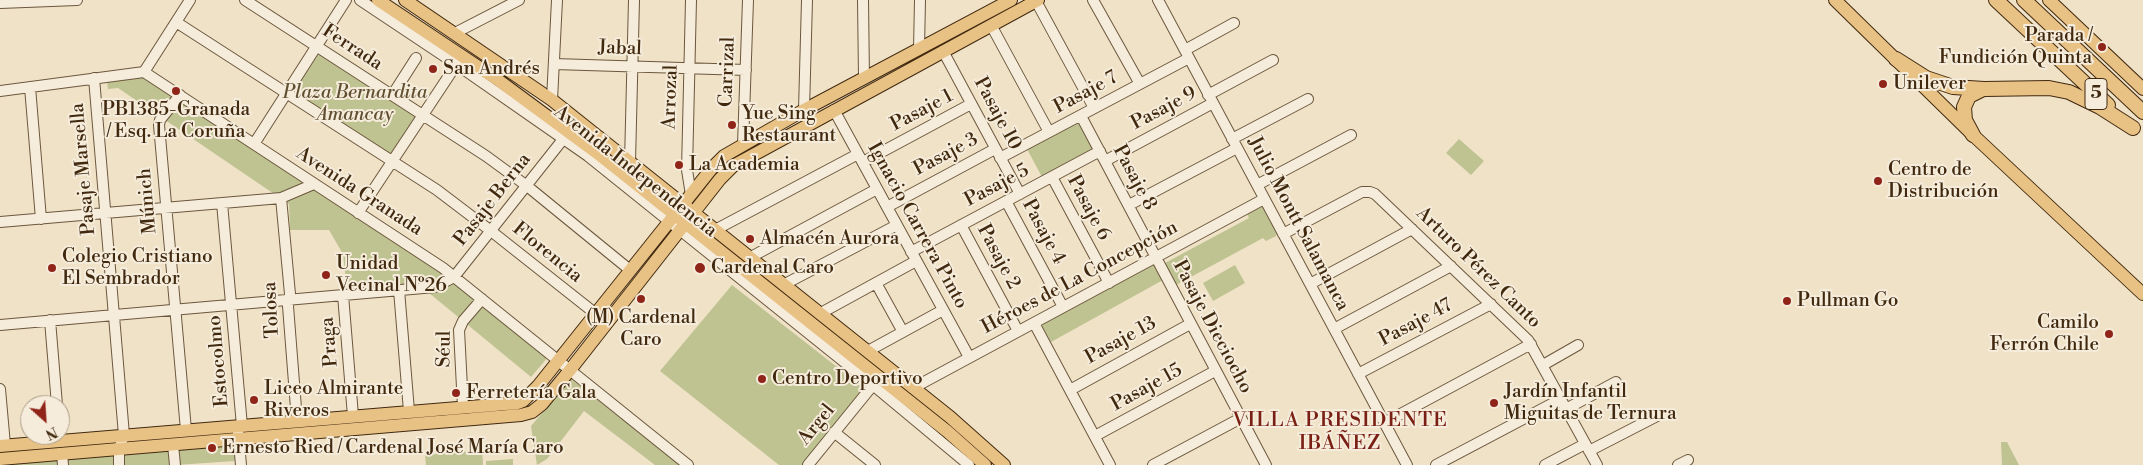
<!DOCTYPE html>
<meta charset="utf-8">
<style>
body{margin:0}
#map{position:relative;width:2143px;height:465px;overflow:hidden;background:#efe2c7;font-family:"Libre Bodoni",serif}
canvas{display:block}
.north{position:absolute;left:20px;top:395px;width:50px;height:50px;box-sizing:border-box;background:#f5ecdb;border:1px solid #ad9e89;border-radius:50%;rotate:154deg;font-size:14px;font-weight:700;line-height:20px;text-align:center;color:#41290f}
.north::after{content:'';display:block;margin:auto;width:18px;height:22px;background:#8f2418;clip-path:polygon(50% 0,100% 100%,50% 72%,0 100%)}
</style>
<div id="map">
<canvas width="2143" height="465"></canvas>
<div class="north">N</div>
</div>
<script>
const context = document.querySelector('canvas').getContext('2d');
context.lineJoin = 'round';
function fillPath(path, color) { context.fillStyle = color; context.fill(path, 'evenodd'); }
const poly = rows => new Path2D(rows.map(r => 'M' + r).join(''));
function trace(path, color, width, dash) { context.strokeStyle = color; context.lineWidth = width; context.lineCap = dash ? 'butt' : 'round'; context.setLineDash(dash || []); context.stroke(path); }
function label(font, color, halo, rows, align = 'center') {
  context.font = font + ' "Libre Bodoni",serif'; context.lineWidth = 4; context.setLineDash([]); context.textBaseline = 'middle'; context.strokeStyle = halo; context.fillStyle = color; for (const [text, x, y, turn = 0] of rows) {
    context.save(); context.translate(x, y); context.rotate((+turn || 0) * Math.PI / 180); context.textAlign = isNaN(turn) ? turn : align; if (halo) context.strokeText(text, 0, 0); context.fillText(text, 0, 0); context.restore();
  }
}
const green = poly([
 [320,52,418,115,391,156,293,93],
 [143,76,446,274,548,357,531,377,417,283,347,290,343,254,329,230,290,230,289,204,118,88,108,89,107,82],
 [1078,120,1094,150,1042,177,1026,147],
 [1459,139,1484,161,1471,175,1446,153],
 [1261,204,1266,207,1278,231,1276,236,1266,241,1263,238,1176,285,1165,263,1249,218,1246,212],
 [1152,260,1163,280,1051,342,1040,322],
 [1235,265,1245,283,1213,301,1203,283],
 [732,285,864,388,804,465,779,465,660,371],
 [571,379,681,465,655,465,584,411,547,459,537,465,531,426],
 [2001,442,2007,442,2019,465,2002,465],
 [229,444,234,447,235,461,176,465,0,465],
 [482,450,483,465,426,465,425,455],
 [513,459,513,465,486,465,486,461]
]);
const minor = poly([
 [245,0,486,156,527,186,630,270],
 [360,0,456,64,588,156,873,385,969,465],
 [863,0,864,78],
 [1093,0,1140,84],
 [1158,0,1407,465],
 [1036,1,1094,108],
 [0,3,77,0],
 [176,22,437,190,491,231,596,314],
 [991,25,1049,132],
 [455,33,519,0],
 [919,49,920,0],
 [1185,50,1234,23],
 [943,51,1020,194],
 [554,64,746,70],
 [144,72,443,268,688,465],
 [144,72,190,0],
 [94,78,124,435,119,449,119,465],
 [30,87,41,219],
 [0,91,144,72],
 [393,94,416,58],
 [180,95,160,120,159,125,186,430],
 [1208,95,1273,60],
 [552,100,557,0],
 [804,110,807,0],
 [834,110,969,357],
 [1081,116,1266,465],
 [1232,139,1308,99],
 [254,144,346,0],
 [743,145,748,0],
 [1000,158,1189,58],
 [1105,161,1213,103],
 [630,162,634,0],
 [863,162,971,104],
 [1052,177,1109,283],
 [1257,185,1351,135],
 [691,195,687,170,691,0],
 [281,198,290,294,288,306,297,421],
 [1006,201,1063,307],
 [222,203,242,426],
 [1129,205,1237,148],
 [887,207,995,149],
 [358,213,460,59],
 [0,222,281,198,314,184],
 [961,225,1018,331],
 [715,230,858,154],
 [1283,234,1362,192,1370,192,1375,194,1528,340,1597,465],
 [911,252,1100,151],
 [751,257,877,189],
 [876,283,903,332],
 [785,284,897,225],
 [1310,284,1412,229],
 [399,290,409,411],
 [343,295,353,416],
 [821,313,916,261],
 [50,320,57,405],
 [1034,323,1110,465],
 [0,325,435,287,454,277,564,138],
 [1334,329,1451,266],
 [868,351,943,310],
 [1543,365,1578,345],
 [1358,374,1491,304],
 [913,388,1264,199],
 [0,389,5,445],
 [1070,390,1190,324],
 [463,407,459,330,463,321,482,299],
 [1566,409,1616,382],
 [1384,423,1531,344],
 [238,432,241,465],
 [834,432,875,465],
 [1095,436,1215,371],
 [173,445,175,465],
 [1589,451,1657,416],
 [62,454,63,465],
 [808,465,873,385],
 [1153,465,1241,418],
 [1436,465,1561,399],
 [1545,465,1585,444],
 [1678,465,1688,460]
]);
const major = poly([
 [378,0,498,80,601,156,948,432,985,465],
 [405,0,552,100,950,417,1004,465],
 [1835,0,1973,135,2143,294],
 [2049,0,2143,89],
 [0,446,518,403,523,401,538,386,712,168,724,156,804,110,1011,0],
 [0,459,521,415,532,412,542,404,570,370,720,179,733,166,1038,0]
]);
const highway = poly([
 [1996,0,2108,105],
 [2024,0,2143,112],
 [1896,59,1926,78,1953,87,1984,89,2049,88,2069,92,2100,107,2133,128],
 [1973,135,1965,120,1964,107,1969,96,1983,89]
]);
const markers = [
 [2102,47,5,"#8f2418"],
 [433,69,5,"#8f2418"],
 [1883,84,5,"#8f2418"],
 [176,91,5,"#8f2418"],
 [732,125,5,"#8f2418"],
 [679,165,5,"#8f2418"],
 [1878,181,5,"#8f2418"],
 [750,239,5,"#8f2418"],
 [52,268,5,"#8f2418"],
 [700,268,6,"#8f2418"],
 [326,275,5,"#8f2418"],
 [641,299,5,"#8f2418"],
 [1787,301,5,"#8f2418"],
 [2109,334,5,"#8f2418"],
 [762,379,5,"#8f2418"],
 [456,393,5,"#8f2418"],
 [254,400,5,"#8f2418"],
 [1494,403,5,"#8f2418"],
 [212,448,5,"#8f2418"]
];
const shields = [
 [2096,94,22]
];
const shieldNames = [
 ["5",2096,94]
];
const poiNames = [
 ["Parada /",2092,36,"right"],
 ["Fundición Quinta",2092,58,"right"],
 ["San Andrés",443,69],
 ["Unilever",1893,84],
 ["PB1385-Granada",176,110,"center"],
 ["/ Esq. La Coruña",176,132,"center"],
 ["Yue Sing",742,114],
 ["Restaurant",742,136],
 ["La Academia",689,165],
 ["Centro de",1888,170],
 ["Distribución",1888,192],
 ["Almacén Aurora",760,239],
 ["Colegio Cristiano",62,257],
 ["El Sembrador",62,279],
 ["Unidad",336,264],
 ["Vecinal Nº26",336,286],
 ["Cardenal Caro",711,268],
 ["Pullman Go",1797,301],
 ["(M) Cardenal",641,318,"center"],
 ["Caro",641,340,"center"],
 ["Camilo",2099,323,"right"],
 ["Ferrón Chile",2099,345,"right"],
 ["Centro Deportivo",772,379],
 ["Liceo Almirante",264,389],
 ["Riveros",264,411],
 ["Jardín Infantil",1504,392],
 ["Miguitas de Ternura",1504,414],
 ["Ferretería Gala",466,393],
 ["Ernesto Ried / Cardenal José María Caro",222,448]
];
const streetNames = [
 ["Ferrada",352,48,33],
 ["Jabal",620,49,2],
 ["Carrizal",728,72,-88],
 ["Pasaje 7",1086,93,-28],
 ["Arrozal",671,97,-88],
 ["Pasaje 9",1164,109,-28],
 ["Pasaje 1",922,111,-28],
 ["Pasaje 10",997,114,62],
 ["Pasaje 3",946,155,-28],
 ["Pasaje Marsella",84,169,-95],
 ["Avenida Independencia",635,172,38],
 ["Pasaje 8",1134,178,62],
 ["Pasaje 5",997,186,-28],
 ["Avenida Granada",359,192,33],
 ["Pasaje Berna",493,200,-52],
 ["Múnich",148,201,-95],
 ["Pasaje 6",1088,208,62],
 ["Julio Montt Salamanca",1298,224,62],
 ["Ignacio Carrera Pinto",917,226,61],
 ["Pasaje 4",1043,232,62],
 ["Florencia",547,253,39],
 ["Pasaje 2",998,257,62],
 ["Arturo Pérez Canto",1478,268,44],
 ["Héroes de La Concepción",1080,278,-28],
 ["Tolosa",272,310,-93],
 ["Pasaje 47",1416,323,-28],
 ["Pasaje Dieciocho",1212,327,62],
 ["Pasaje 13",1121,341,-29],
 ["Praga",330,342,-95],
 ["Séul",445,349,-89],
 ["Estocolmo",219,361,-95],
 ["Pasaje 15",1147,388,-29],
 ["Argel",817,425,-51]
];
const parkNames = [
 ["Plaza Bernardita",355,93],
 ["Amancay",355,115]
];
const neighbourhoodNames = [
 ["VILLA PRESIDENTE",1340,421],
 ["IBÁÑEZ",1340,444]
];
fillPath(green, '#bfc291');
trace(minor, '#6c573d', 12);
trace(major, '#41290f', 14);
trace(highway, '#41290f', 16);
trace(minor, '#f5ecdb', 10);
trace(major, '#e8c184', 12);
trace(highway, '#e8c184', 14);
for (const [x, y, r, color] of markers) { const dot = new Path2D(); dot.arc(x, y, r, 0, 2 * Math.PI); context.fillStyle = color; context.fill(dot); trace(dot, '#f5ecdb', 2); }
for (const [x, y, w] of shields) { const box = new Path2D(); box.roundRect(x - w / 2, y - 15.5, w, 31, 4); context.fillStyle = '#f5ecdb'; context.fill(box); trace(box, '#41290f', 1); }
label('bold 18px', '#41290f', null, shieldNames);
label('19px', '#41290f', '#f5ecdb', poiNames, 'left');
label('19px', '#41290f', '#f5ecdb', streetNames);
label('italic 19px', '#604f30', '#f5ecdb', parkNames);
context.letterSpacing = '1px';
label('20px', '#7a1f14', '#f5ecdb', neighbourhoodNames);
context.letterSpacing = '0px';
</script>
